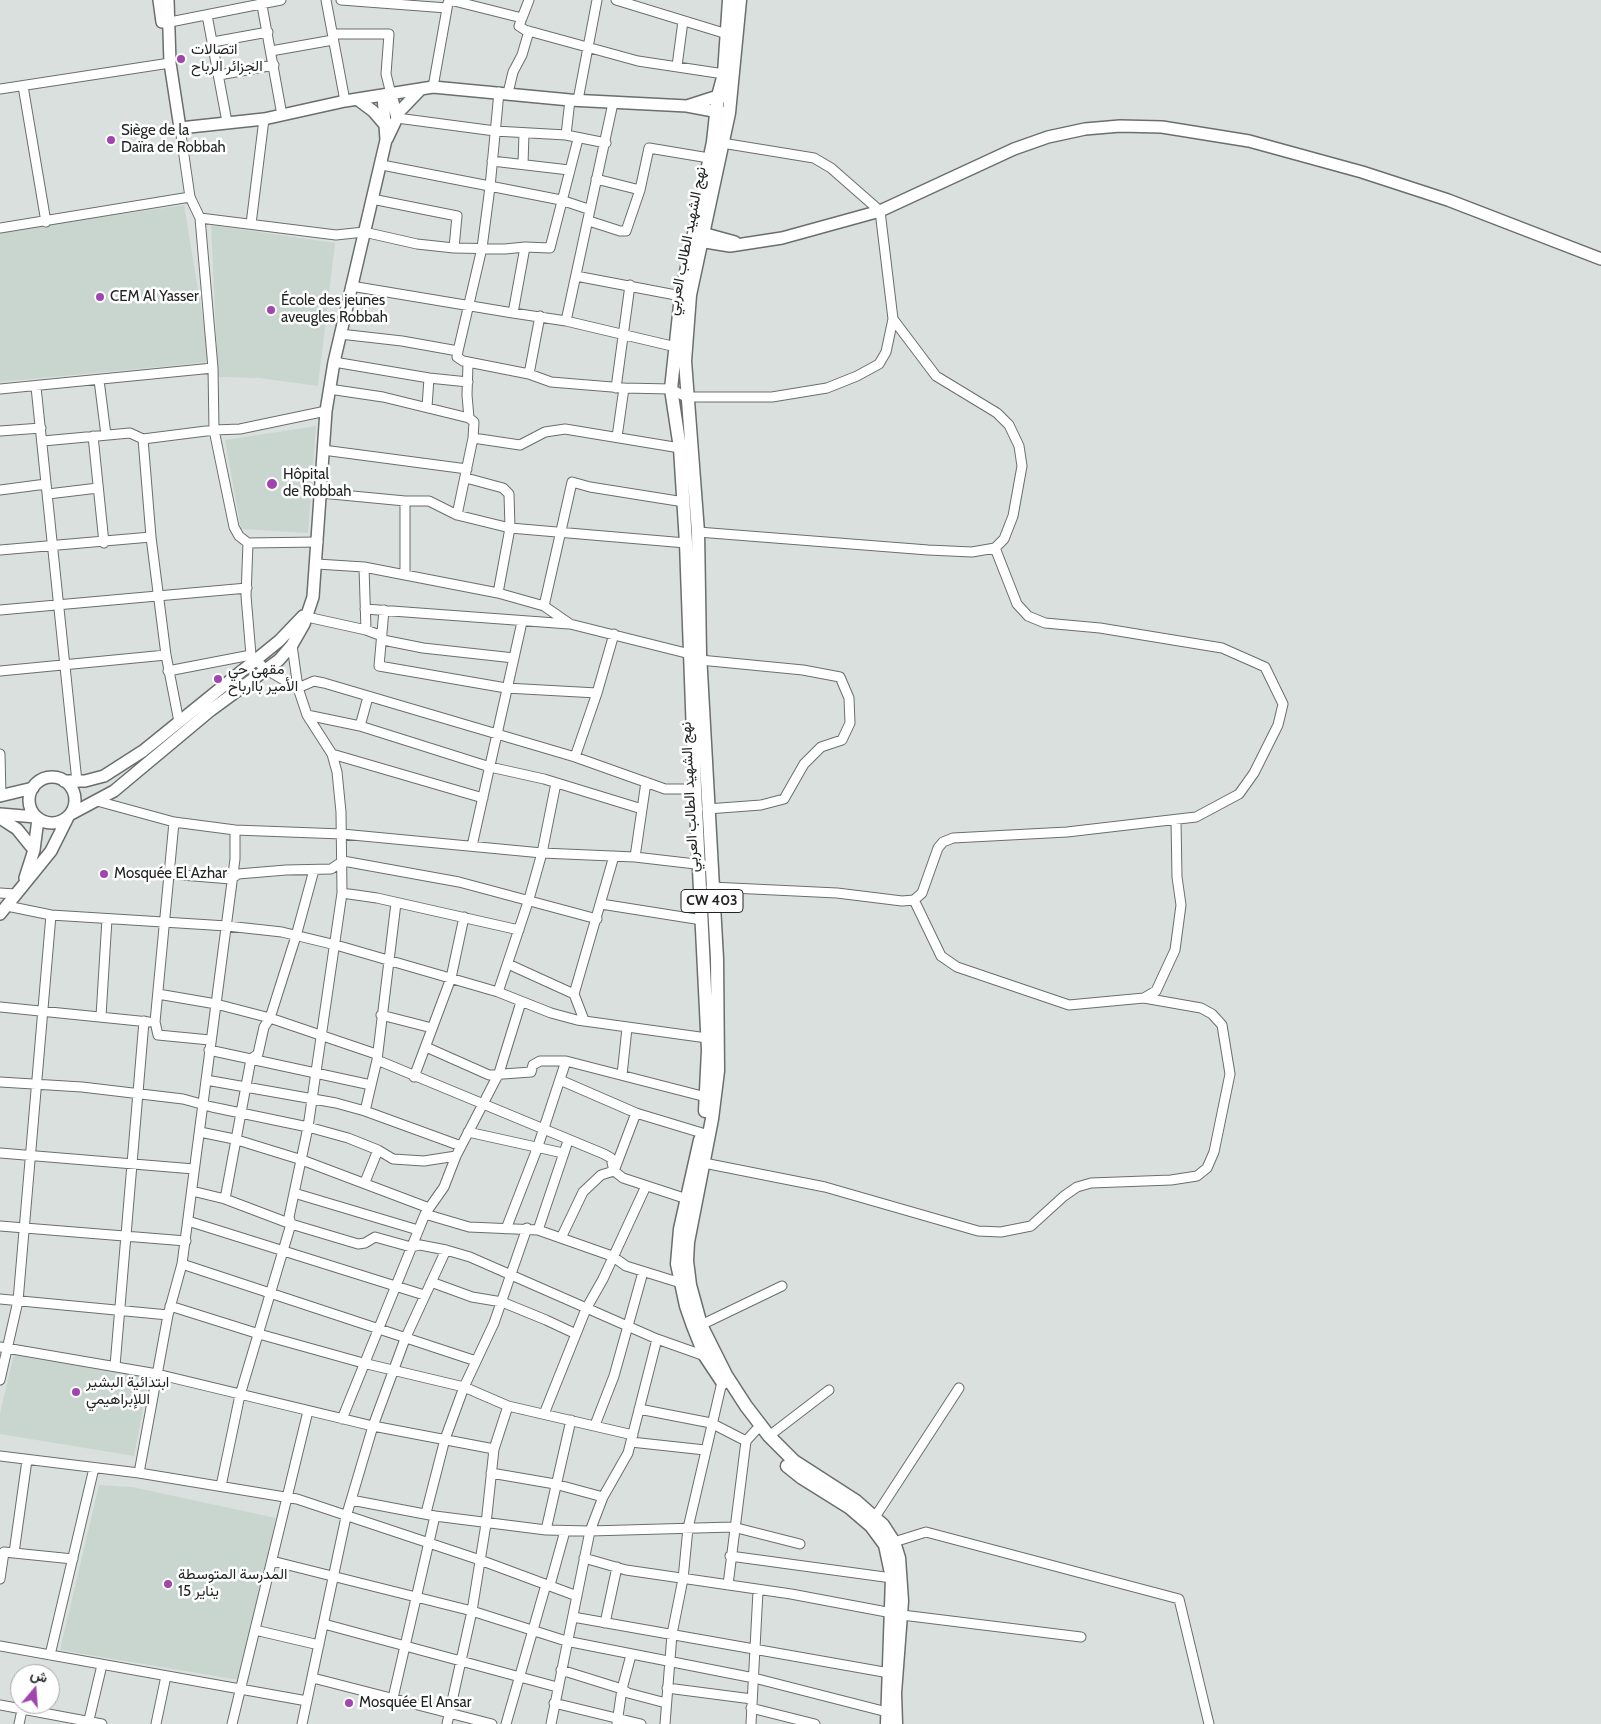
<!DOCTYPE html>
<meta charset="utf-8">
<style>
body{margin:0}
#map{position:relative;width:1601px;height:1724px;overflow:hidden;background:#dae0dd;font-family:Cabin,Vazirmatn,sans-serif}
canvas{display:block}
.north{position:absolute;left:10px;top:1664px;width:50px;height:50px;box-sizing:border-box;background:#fff;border:1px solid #a7a8a7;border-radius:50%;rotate:18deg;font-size:14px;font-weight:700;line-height:20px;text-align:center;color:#222524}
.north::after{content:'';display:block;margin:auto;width:18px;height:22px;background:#a145af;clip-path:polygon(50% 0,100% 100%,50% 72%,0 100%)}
</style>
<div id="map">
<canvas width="1601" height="1724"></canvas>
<div class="north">ش</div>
</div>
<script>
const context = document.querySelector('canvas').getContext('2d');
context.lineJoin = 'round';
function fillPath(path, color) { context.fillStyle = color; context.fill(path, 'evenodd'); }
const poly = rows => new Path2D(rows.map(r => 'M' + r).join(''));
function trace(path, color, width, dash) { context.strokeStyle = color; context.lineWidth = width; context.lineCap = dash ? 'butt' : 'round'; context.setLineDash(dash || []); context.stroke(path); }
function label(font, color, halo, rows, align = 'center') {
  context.font = font + ' Cabin,Vazirmatn,sans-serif'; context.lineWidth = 5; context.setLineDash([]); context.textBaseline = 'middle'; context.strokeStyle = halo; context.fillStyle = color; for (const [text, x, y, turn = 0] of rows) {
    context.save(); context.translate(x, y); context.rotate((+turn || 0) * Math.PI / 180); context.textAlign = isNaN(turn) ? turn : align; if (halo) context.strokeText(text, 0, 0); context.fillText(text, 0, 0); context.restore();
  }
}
const built = poly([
 [184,205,210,362,0,382,0,232],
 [211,225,335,243,318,386,259,378,218,377],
 [316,426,308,533,241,529,225,440],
 [14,1354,149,1378,134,1456,0,1434,0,1413],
 [99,1485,132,1487,276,1518,239,1680,60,1650]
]);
const street = poly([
 [261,0,282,115],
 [326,0,345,101],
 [341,0,447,8],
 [450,0,522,18,519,26,525,30,638,61,724,74],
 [616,0,727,34],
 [207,15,227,122],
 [522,18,529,0],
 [165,23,281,0],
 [333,34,389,34,386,74,391,94],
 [213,42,268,32],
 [271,51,333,40],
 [677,66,683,21],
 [219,75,274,65],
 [23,86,46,222],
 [433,87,448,3],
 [0,89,170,63],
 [499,92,490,187,482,248,458,351,457,357,463,361,529,374,551,382,624,388,671,389,686,397,772,397,827,388,857,376,879,364,886,352,893,319],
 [508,93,513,72,522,55,529,31],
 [578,100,597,0],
 [397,118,495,131,566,135,606,143],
 [180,128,190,197,200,218,213,368,214,430,234,527,239,536,248,543,318,542],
 [566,135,570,100],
 [492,161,569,170],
 [523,164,524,133],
 [382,165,561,200,588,209],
 [596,179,640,190],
 [372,199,457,216,454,248],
 [200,218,336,235,364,232,417,244,454,248,505,249,525,247,513,313,566,321,676,347],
 [589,221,620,231,626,231,640,190,649,148,709,158],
 [251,224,264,119],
 [0,228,190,197],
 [525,247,550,248,578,139],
 [576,276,681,296],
 [351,286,513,313],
 [566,321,613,103],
 [340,334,402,341,458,351],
 [334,362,429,378,468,382],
 [529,374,540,316],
 [99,380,106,435],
 [36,387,77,782],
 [616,388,630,285],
 [0,389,213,368],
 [329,389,383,397,469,418],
 [427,407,429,378],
 [0,431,41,428],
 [93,436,104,543],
 [617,437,624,388],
 [473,438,520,445,545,432,565,429,680,448],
 [43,441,130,433,143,439],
 [323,450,467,469],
 [466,478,503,488,509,494,510,528,498,593],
 [0,490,46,484],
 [321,493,405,501,429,501,457,515,510,528,686,543],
 [48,494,98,488],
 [405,501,405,574],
 [457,515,473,438,474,422,469,418,467,395,468,363],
 [698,532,928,550,972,552,995,548,1004,539,1013,516,1022,466,1019,446,1009,425,997,413,936,376,893,319,880,211,831,168,814,158,722,143],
 [248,543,246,596,251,655,265,669,298,688],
 [0,550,151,537],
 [317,564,364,567,498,593,544,606,570,624,690,654],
 [364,567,366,630],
 [544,606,572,482,590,487,684,502],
 [365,609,569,624],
 [0,610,247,588],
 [384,610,379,666,506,688,597,693,614,634],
 [307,617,366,630,382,636],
 [383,640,423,648,514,658],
 [700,660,803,670,840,677,849,698,850,723,842,740,821,747,804,764,784,799,761,805,707,809],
 [0,671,166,655],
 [168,671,251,655],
 [298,688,314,681,324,683,575,757,665,789,695,789],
 [307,715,360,726,490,767,544,779,642,809],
 [179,722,166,655,151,537,143,439,214,430,240,429,326,411],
 [360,726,368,697],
 [0,754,1,796],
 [332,754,483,798],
 [575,757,597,693],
 [97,801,174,822,235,830,342,834,542,853,635,857,704,865],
 [174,822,155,1022,158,1035,210,1040],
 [472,846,522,622],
 [635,857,646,782],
 [169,874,231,879,238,874,286,870,331,869,343,861,459,882,597,919],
 [711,887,837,893,902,901,914,900,922,893,938,848,943,842,953,838,1067,832,1196,817,1239,794,1254,773,1278,725,1283,704,1265,667,1222,648,1100,628,1045,623,1028,616,1017,604,995,548],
 [0,893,15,894],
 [342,893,377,898,519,930],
 [914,900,941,956,957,967,1069,1005,1144,998,1156,991,1175,950,1181,905,1177,877,1176,820],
 [601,904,702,920],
 [7,906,51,915,227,926,282,932,336,945,498,992,551,1013,577,1020,707,1038],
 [508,964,574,994],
 [498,992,529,899,542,853,556,783],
 [158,994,216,1004,270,1018,376,1054],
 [0,1007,149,1022],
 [381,1015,432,1028],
 [101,1016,107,919],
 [584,1020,574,994,614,856],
 [426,1047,489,1075,531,1072,533,1065,540,1061,566,1061,706,1097],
 [209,1050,371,1085],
 [377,1060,604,1154,611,1158,614,1171,623,1178,687,1199],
 [622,1075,627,1028],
 [414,1077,451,978,464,917],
 [206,1080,336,1103,365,1111,461,1146],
 [560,1080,636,1113,702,1133],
 [0,1082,82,1087,183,1099,212,1107,308,1127,348,1138,378,1150,393,1159,424,1161,456,1156],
 [365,1111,377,1060,396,903],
 [200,1132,234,1139,302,1160,429,1208],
 [468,1132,563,1153],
 [0,1153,194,1169],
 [704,1163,825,1187,978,1231,1001,1232,1031,1226,1064,1196,1077,1187,1091,1183,1171,1180,1197,1176,1207,1168,1214,1152,1230,1074,1222,1025,1212,1014,1201,1008,1144,998],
 [365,1182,378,1150],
 [192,1191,225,1199,291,1224,358,1244,365,1243,375,1237,411,1247,420,1245,446,1250,470,1257,657,1339,705,1356],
 [294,1193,418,1230],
 [225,1199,251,1059,258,1054,264,1027,270,1018,296,936,314,870],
 [425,1214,469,1227,538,1230,612,1256,626,1266,684,1284],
 [188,1221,424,1295],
 [0,1226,186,1241],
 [506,1229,537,1149,566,1061],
 [538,1230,568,1141],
 [561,1238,583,1192,601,1175,614,1171,636,1113],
 [182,1264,476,1361],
 [431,1282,472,1297,502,1302,546,1320,576,1334],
 [0,1299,168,1315],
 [170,1306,259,1334,363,1363,464,1387,508,1406,633,1435],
 [701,1325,782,1286],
 [0,1347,157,1374,373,1426,494,1449],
 [115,1366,144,1021],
 [0,1380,18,1301,51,915],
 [639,1409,711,1423,746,1441,756,1430],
 [544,1414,586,1309,603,1279,646,1186],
 [342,1419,425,1214,444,1187,456,1156,499,1073,521,1002],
 [595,1425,614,1376,643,1272],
 [769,1436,829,1390],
 [631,1442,705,1450],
 [0,1456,139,1473,297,1499,480,1560,577,1596],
 [139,1473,168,1315,182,1264,235,859,235,830],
 [491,1473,555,1484,603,1497],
 [221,1486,240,1395,291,1224,289,1217,308,1127,342,893,341,812,337,772,332,754,307,715,298,688,292,645],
 [351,1500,435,1516,546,1530,590,1531,733,1527,800,1544],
 [426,1513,445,1439,464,1387,494,1323,527,1228],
 [875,1517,959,1388],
 [546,1530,571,1420],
 [894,1542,926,1532,1179,1599,1209,1724],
 [14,1553,27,1460],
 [730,1556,892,1578],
 [584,1558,626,1570,791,1594,892,1613],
 [272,1561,472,1611,566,1641,754,1678,887,1712],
 [0,1579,4,1552,73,1559],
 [728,1585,746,1441],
 [902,1615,1081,1637],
 [573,1617,895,1674],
 [605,1623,617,1567],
 [324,1624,557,1687],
 [255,1630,319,1645],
 [0,1646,307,1701],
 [50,1655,94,1468],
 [561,1670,622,1689,628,1693,666,1703],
 [313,1678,492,1724],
 [667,1688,752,1699],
 [393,1698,435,1516],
 [554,1703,641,1724],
 [0,1705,102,1724],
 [751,1708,815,1724],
 [617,1723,622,1689,631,1655],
 [19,1724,22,1710],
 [88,1724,102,1665],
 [156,1724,166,1676],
 [232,1724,308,1411],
 [302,1724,346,1517,373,1426,405,1339,446,1250],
 [447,1724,472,1611,486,1524,494,1449,508,1406],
 [506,1724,545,1588,550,1585,565,1531],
 [551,1724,590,1531,603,1497,628,1453,657,1339],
 [665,1724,672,1634,683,1579,688,1528,722,1382],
 [751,1724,758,1591]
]);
const secondary = poly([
 [159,0,162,22],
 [168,0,170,63,180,128,264,119,345,101,433,87,570,100,687,106,724,113],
 [357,99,373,111,385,125],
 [687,106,718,96,726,97],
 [397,114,421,89],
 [387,139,397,118,391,94],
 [695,231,735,242],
 [693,240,730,246,782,238,880,211,1014,149,1048,137,1085,129,1120,126,1162,127,1249,141,1362,172,1448,200,1601,259],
 '29 800a23 23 0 1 1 46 0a23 23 0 1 1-46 0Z',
 [64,781,85,781,104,776,143,751,279,641,303,616],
 [0,796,33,788],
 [0,814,36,817],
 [71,814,114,791,211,710,279,660,292,645,304,624,313,597,326,411,334,362,386,140,383,95],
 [0,818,17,829,34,850],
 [25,878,34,850,38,819],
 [0,914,51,851,68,817]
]);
const primary = poly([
 [740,0,729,113,690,295,685,361,698,532,700,654,717,959,718,1071,712,1119,688,1242,687,1261,690,1285,701,1325,726,1375,746,1406,769,1436,794,1461,856,1501,883,1525,894,1542,899,1558,902,1601,895,1693,896,1724],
 [705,1111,708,1050,695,789,686,543,680,448,671,389,681,296,713,142,718,96,724,74,729,0],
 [700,1140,680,1229,677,1264,686,1306,693,1326,705,1356,723,1383],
 [787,1466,802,1478,850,1508,871,1526,885,1545,892,1578,887,1724]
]);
const markers = [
 [181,59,5,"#a145af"],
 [111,140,5,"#a145af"],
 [100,297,5,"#a145af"],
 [271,310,5,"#a145af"],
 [272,484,6,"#a145af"],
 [218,679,5,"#a145af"],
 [104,874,5,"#a145af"],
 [76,1392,5,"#a145af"],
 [168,1584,5,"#a145af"],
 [349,1703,5,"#a145af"]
];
const shields = [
 [712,901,62]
];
const shieldNames = [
 ["CW 403",712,901]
];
const poiNames = [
 ["اتصالات",191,50],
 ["الجزائر الرباح",191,67],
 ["Siège de la",121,131],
 ["Daïra de Robbah",121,148],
 ["CEM Al Yasser",110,297],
 ["École des jeunes",281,301],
 ["aveugles Robbah",281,318],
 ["Hôpital",283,475],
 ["de Robbah",283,492],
 ["مقهى حي",228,670],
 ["الأمير باارباح",228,687],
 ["Mosquée El Azhar",114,874],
 ["ابتدائية البشير",86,1383],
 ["اللإبراهيمي",86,1400],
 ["المدرسة المتوسطة",178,1575],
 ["15 يناير",178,1592],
 ["Mosquée El Ansar",359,1703]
];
const streetNames = [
 ["نهج الشهيد الطالب العربي",687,241,-79],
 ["نهج الشهيد الطالب العربي",690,797,-93]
];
fillPath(built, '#c9d6d0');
trace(street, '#6a6f6d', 11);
trace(secondary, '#6a6f6d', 14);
trace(primary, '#6a6f6d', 15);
trace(street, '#fff', 9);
trace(secondary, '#fff', 11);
trace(primary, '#fff', 12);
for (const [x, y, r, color] of markers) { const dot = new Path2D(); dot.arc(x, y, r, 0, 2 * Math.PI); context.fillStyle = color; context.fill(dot); trace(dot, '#fff', 2); }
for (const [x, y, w] of shields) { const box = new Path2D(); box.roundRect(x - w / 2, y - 11.5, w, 23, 4); context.fillStyle = '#fff'; context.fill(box); trace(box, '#222524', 1); }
label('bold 14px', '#222524', null, shieldNames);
label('15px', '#222524', '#fff', poiNames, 'left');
label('15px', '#222524', '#fff', streetNames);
</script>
